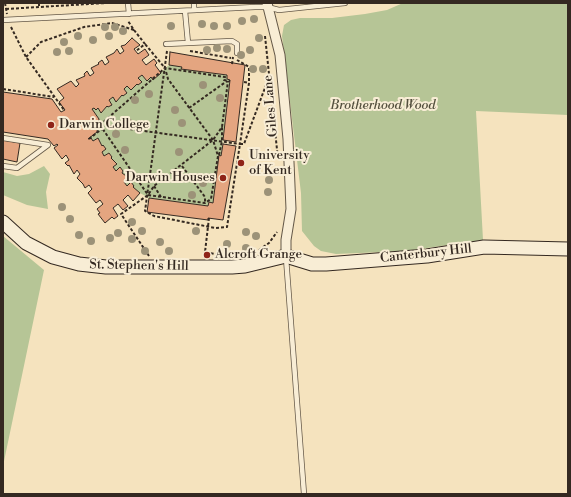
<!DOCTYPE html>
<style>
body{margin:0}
#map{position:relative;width:571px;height:497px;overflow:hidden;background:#f5e3be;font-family:"Libre Bodoni",serif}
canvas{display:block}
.frame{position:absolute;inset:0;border:4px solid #342921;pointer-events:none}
</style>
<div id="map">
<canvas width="571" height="497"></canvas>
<div class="frame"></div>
</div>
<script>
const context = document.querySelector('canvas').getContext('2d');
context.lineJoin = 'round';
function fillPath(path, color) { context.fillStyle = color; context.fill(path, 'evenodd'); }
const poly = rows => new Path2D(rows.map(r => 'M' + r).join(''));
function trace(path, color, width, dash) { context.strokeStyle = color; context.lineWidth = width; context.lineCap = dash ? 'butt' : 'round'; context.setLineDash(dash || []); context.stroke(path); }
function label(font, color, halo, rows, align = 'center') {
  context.font = font + ' "Libre Bodoni",serif'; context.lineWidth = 4; context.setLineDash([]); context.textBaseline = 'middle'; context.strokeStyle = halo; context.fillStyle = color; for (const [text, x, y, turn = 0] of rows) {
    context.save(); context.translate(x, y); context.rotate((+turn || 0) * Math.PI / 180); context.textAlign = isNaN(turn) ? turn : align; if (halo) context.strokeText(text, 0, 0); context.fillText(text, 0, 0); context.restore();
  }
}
const green = poly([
 [403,3,568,3,568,115,476,111,483,240,406,251,336,254,321,251,314,246,302,231,301,193,282,36,284,25,291,20,300,18,332,18,365,14,387,10],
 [169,65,182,67,182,69,227,75,227,79,230,80,221,156,219,156,213,203,209,202,208,206,149,198,140,193,133,187,132,182,127,186,124,182,128,178,122,173,123,171,120,167,116,171,113,167,117,163,111,158,112,156,109,153,104,156,102,152,106,149,103,145,102,146,98,138,93,141,91,138,88,139,97,131,99,119,92,109,94,108,96,110,98,108,101,113,107,106,109,107,112,105,109,100,113,97,116,101,122,95,123,96,127,93,124,89,127,86,131,90,137,84,138,85,141,82,138,78,142,75,147,81,151,77,153,79],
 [44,166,50,174,46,192,48,209,27,205,3,195,3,172,17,176,29,174],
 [3,236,44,270,3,466]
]);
const building = poly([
 [132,38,140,45,134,49,138,54,145,49,149,55,142,60,146,65,154,59,157,63,155,65,161,73,153,80,151,77,147,81,142,75,138,78,142,82,138,85,137,84,131,90,127,86,124,89,127,93,123,96,122,95,116,102,113,97,109,100,112,105,108,107,107,106,101,113,98,108,96,110,94,108,92,109,99,119,97,132,88,139,91,138,93,141,98,138,102,146,103,145,106,149,102,152,104,156,109,153,112,157,111,158,117,164,113,167,116,171,120,167,123,171,122,173,129,178,124,182,127,186,131,182,134,186,133,187,140,193,133,201,128,195,123,200,128,206,123,210,118,204,113,208,118,216,114,219,112,217,105,223,98,214,100,213,97,209,103,204,100,200,96,203,88,193,92,189,89,185,85,188,83,184,77,178,80,174,77,170,74,174,69,165,68,166,65,163,69,160,66,155,62,159,54,148,58,145,57,144,54,146,48,139,3,132,3,92,52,99,61,112,65,110,59,102,64,98,57,89,71,81,76,87,79,84,76,80,85,76,84,74,87,71,90,76,94,73,91,68,99,64,98,63,102,60,105,65,109,62,106,57,114,53,117,49,120,54,124,51,121,46,125,45,132,38],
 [170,52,245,65,236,142,223,140,230,80,227,79,227,75,181,69,182,67,169,65,170,52],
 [3,140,20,143,17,162,3,159,3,140],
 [223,144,236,146,223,220,208,218,208,220,147,212,149,198,208,206,209,202,213,203,219,155,221,156,223,144]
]);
const path = poly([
 [5,3,7,14],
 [39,3,39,7],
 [6,9,106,3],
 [11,27,26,57,64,110],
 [134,30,145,44,136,51],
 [265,36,278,159],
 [167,51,145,211,154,216,215,228,227,227,240,144,244,144,269,77],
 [190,51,231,58],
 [26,57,41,42,84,27,112,23,134,30,128,21],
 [232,64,233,57],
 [244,82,249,83],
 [3,89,54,97],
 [189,108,227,81],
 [100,125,240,144,249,83,249,67,237,60],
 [100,125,148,195,205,203,211,199,218,156,213,140,168,79,165,68,145,44],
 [100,125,165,68,225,77,224,80,230,81],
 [89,139,103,128],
 [219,155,222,141,222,127],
 [182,166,205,197,205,203],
 [154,186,161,197],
 [209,218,205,252,220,255],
 [259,250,269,243,277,232],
 [149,256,121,214,148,195,154,186,213,140,222,127,228,81]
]);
const lane = poly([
 [128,3,129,14],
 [194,3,194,10],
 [185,11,188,43],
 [3,20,255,7,267,7,279,10,345,3],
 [166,44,232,41,237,44,237,53],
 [3,138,48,145,17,168,3,166],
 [286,258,304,494]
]);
const street = poly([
 [267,3,280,55,288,139,291,209,286,240,286,256]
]);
const secondary = poly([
 [3,222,26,243,53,257,79,264,106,267,232,267,245,266,286,256,312,264,326,264,427,256,484,247,568,249]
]);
const trees = [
 [254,19],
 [242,21],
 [202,24],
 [171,26],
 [214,26],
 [227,26],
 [105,27],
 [115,27],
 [123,31],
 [78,36],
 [109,36],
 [259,38],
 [93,40],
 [64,42],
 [217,48],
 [227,49],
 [207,50],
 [250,50],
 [69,51],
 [57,52],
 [241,55],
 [253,69],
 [263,69],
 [203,85],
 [149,94],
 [220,98],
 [135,100],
 [175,110],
 [128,122],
 [182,123],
 [116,134],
 [125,150],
 [179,152],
 [269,180],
 [203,183],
 [268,192],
 [192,195],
 [62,207],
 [70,219],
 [132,222],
 [142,231],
 [196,231],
 [246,232],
 [118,233],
 [79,235],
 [256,236],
 [110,238],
 [132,239],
 [91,241],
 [160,242],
 [227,244],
 [246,248],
 [145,251],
 [169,251]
];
const markers = [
 [51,125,4,"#8f2418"],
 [241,163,4,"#8f2418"],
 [223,178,4,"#8f2418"],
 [207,255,4,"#8f2418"]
];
const streetNames = [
 ["Giles Lane",271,106,-95],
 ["Canterbury Hill",426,254,-6],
 ["St. Stephen's Hill",139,266,1]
];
const parkNames = [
 ["Brotherhood Wood",383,106]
];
const poiNames = [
 ["Darwin College",59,125],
 ["University",249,156],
 ["of Kent",249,171],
 ["Darwin Houses",215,178,"right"],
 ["Alcroft Grange",215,255]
];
fillPath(green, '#b6c596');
fillPath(building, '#e4a580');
trace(building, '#342921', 1);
trace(lane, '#645848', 6);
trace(street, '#645848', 11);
trace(secondary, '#342921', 15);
trace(path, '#342921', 2, [3, 2]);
trace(lane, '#f8edd5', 4.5);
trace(street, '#f8edd5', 9);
trace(secondary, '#f8edd5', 13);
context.fillStyle = '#9c9278';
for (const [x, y] of trees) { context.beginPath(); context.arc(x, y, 4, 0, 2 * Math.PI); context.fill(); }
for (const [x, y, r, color] of markers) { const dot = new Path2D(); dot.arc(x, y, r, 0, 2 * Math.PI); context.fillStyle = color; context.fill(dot); trace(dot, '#f8edd5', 1.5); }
label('13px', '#342921', '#f8edd5', streetNames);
label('italic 13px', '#54503e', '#f8edd5', parkNames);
label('13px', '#342921', '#f8edd5', poiNames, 'left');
</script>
